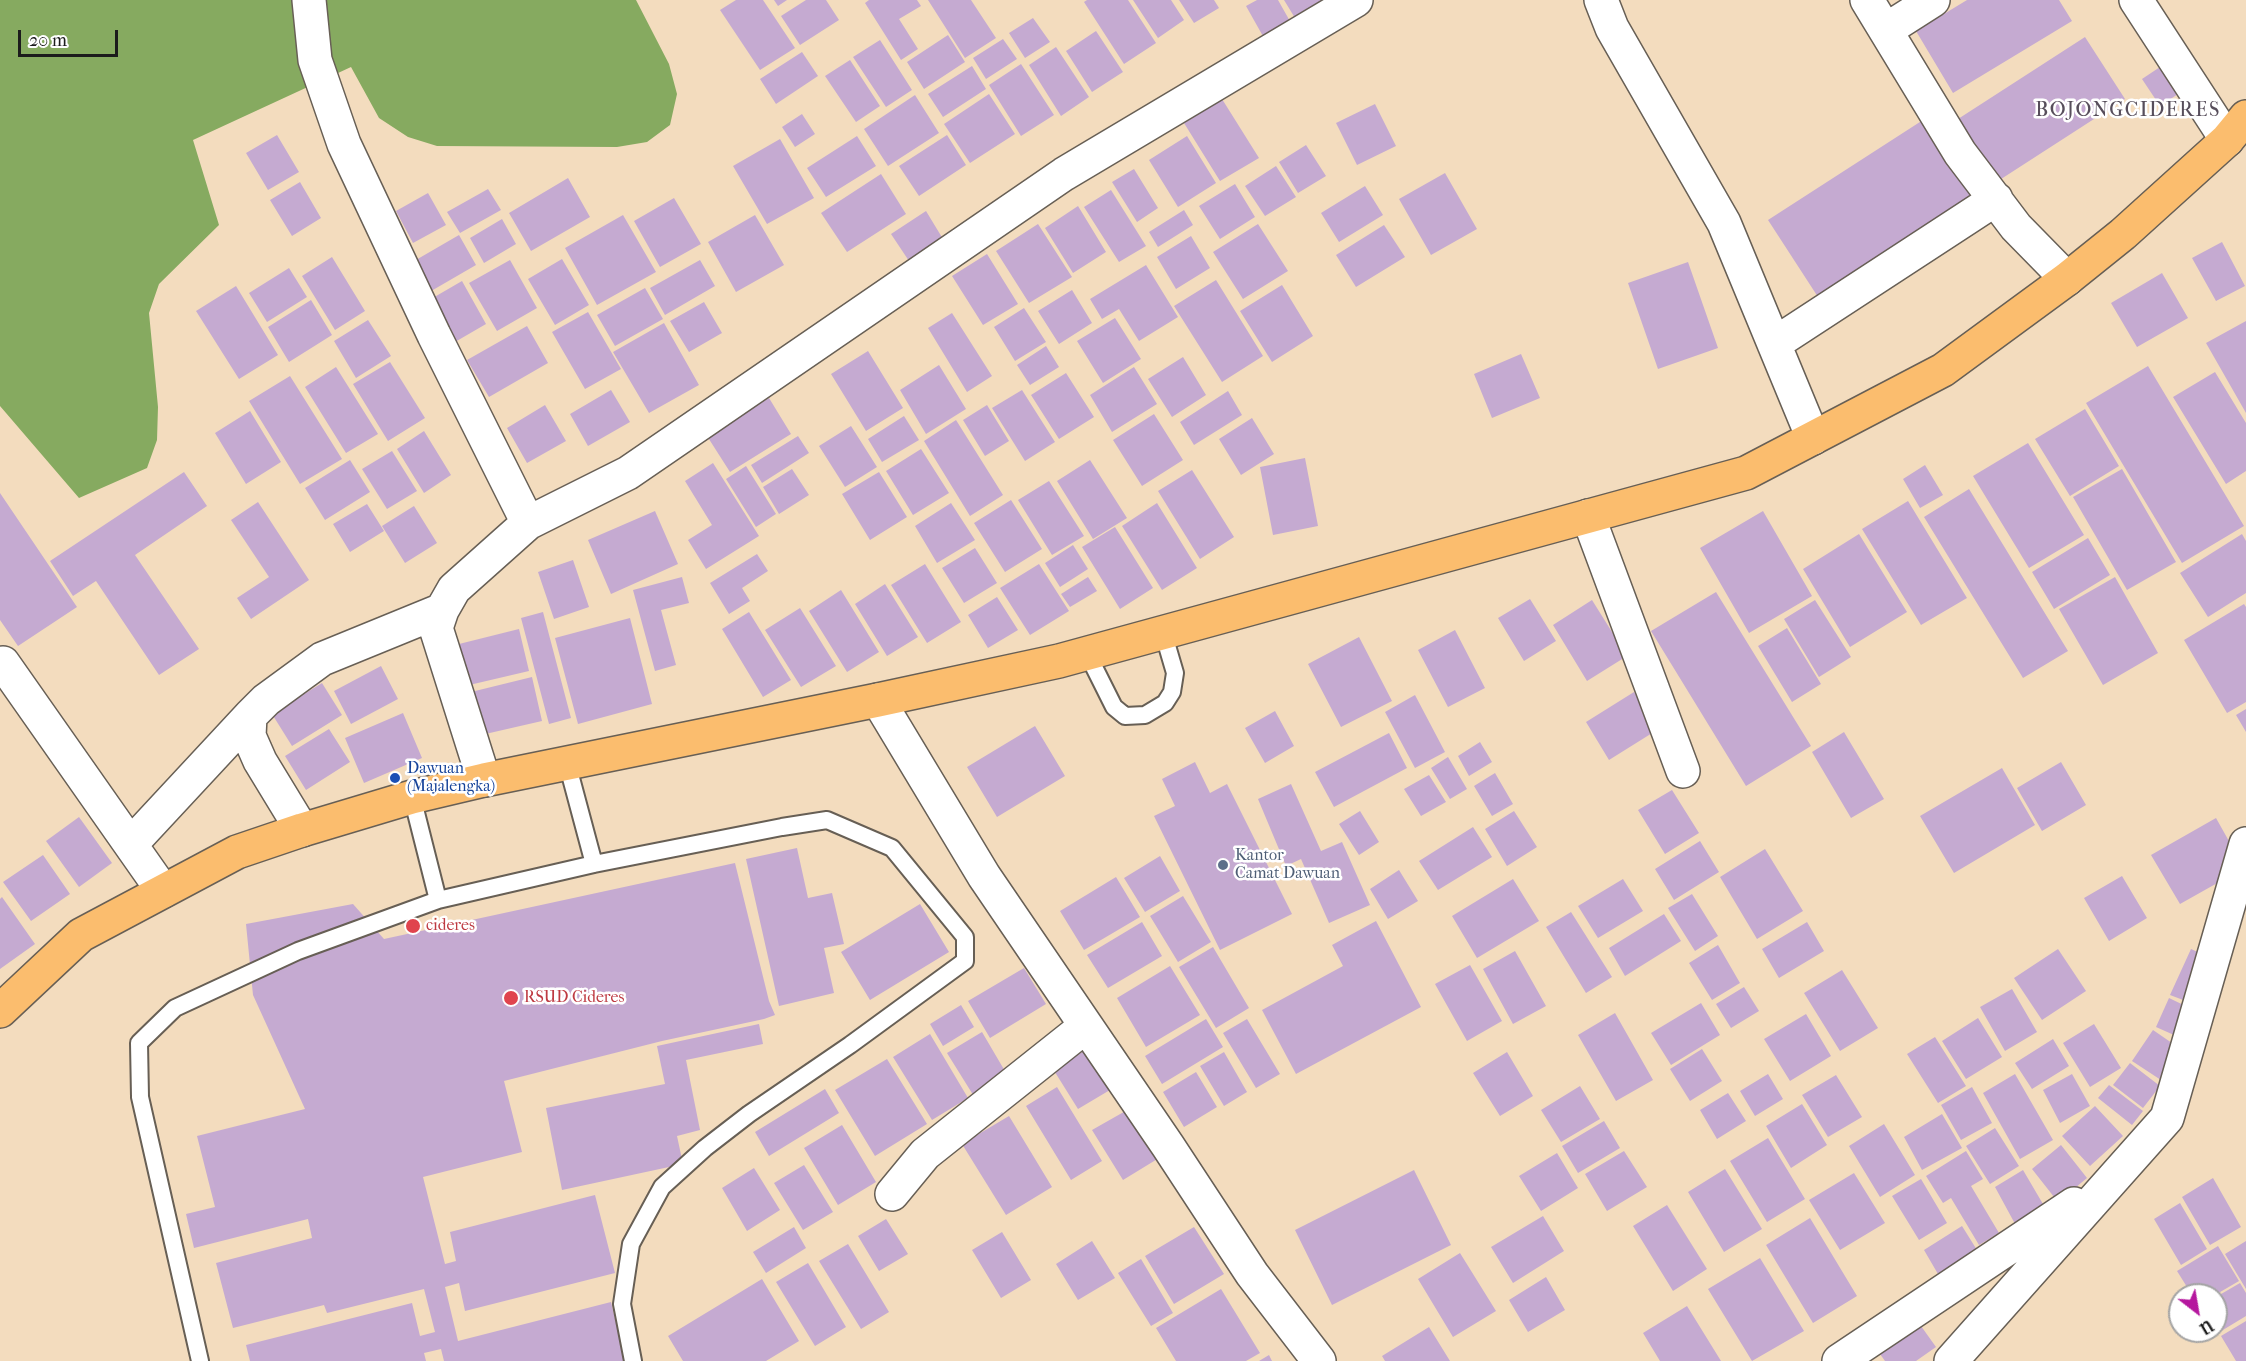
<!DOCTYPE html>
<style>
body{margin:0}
#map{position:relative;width:2246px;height:1361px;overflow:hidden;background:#f3dcbe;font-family:"IM FELL French Canon",serif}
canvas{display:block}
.north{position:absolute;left:2168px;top:1283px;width:60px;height:60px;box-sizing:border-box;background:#fff;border:2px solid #a4a4a4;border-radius:50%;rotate:149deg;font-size:16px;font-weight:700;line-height:24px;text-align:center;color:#1c1c1c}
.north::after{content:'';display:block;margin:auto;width:21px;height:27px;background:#b5179e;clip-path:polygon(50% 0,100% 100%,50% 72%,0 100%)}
.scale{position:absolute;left:18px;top:30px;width:100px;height:27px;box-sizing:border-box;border:3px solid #1c1c1c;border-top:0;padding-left:8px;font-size:18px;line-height:21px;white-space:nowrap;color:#1c1c1c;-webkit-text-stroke:4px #fff;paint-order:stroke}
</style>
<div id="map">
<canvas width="2246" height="1361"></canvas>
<div class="north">U</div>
<div class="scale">20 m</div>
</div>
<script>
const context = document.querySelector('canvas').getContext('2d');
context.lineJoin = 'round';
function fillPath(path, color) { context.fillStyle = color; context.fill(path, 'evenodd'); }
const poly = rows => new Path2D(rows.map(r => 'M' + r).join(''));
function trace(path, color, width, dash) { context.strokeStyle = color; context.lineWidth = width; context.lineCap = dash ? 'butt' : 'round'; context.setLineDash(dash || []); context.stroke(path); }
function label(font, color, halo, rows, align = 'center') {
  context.font = font + ' "IM FELL French Canon",serif'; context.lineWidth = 5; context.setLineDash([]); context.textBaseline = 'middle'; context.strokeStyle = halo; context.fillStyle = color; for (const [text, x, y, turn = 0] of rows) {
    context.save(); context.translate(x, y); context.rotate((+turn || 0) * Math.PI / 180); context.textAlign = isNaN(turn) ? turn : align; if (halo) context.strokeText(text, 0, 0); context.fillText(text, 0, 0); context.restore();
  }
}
const forest = poly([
 [0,0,636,0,669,64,677,94,670,125,647,142,617,147,437,146,408,137,379,118,351,67,193,140,219,225,159,284,149,313,158,407,157,440,147,468,79,498,0,406]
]);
const building = poly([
 [736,0,763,0,795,48,760,70,720,10],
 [774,0,787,0,778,6],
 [806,0,826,0,839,20,800,45,781,16],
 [869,0,917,0,921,6,899,19,918,49,901,60,865,3],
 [928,0,971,0,996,38,965,58],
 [1087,0,1128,0,1156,43,1124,64,1084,2],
 [1133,0,1171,0,1184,20,1158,38],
 [1179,0,1214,0,1219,8,1194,23],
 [1257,0,1278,0,1291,23,1264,38,1246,6],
 [1284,0,1325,0,1295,18],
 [1967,0,2059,0,2072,21,1953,93,1916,31],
 [1033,18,1050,42,1025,58,1009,33],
 [1096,31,1123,72,1092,92,1066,51],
 [948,35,965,62,924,89,907,62],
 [2085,37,2125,99,1998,181,1958,119],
 [1003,39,1017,59,986,79,973,58],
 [880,40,912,90,886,107,853,57],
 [1056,47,1089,97,1061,116,1029,65],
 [802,52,818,76,776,104,760,79],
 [850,60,880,106,856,122,825,76],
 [2169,61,2187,88,2160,106,2142,79],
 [1021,64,1054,115,1021,136,989,85],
 [972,66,986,89,943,117,928,94],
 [989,94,1015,134,970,163,944,124],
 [915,95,939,133,888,166,864,129],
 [1222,99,1259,158,1220,181,1184,123],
 [1375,104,1396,146,1357,165,1336,123],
 [802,114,815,134,795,147,782,127],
 [1923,120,1974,198,1818,297,1768,220],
 [277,135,299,172,268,190,246,153],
 [947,135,966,165,919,196,899,166],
 [857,136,876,166,826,197,807,168],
 [1187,136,1216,183,1178,207,1149,160],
 [780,139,814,198,767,224,733,166],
 [1306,145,1326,176,1298,193,1279,162],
 [1276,166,1296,197,1265,216,1245,186],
 [1134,169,1158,208,1137,222,1112,182],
 [1445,173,1477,229,1431,255,1399,199],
 [881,174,906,214,847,252,821,213],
 [568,178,590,217,531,251,509,213],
 [300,182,321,218,292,236,270,200],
 [1235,184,1255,217,1220,239,1199,206],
 [1365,186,1383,215,1339,242,1321,213],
 [488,189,501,210,460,233,447,212],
 [1111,190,1146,246,1119,262,1084,207],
 [428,193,446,225,413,243,396,211],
 [674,198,701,244,660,267,634,221],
 [1078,206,1106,252,1073,273,1045,228],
 [1184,210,1193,225,1158,247,1149,232],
 [926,211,943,239,909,261,891,234],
 [623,215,656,272,597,305,565,248],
 [755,215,784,265,736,292,708,242],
 [502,219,516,244,484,263,470,238],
 [1038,224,1072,277,1029,303,996,251],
 [1258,224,1288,271,1243,299,1213,252],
 [1384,225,1405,257,1356,287,1336,255],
 [459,235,476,265,426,294,409,264],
 [1191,236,1210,268,1176,289,1157,257],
 [2222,242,2245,286,2216,301,2192,258],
 [987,254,1018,304,983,325,952,276],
 [332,257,365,311,335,330,302,276],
 [562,259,589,305,555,325,528,279],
 [510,260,537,308,497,331,469,283],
 [700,260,715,286,665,315,650,288],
 [1688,262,1718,348,1658,369,1628,283],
 [1146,265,1178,317,1139,341,1119,309,1102,319,1090,299],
 [289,268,307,297,267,322,249,293],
 [2162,273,2188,318,2137,347,2111,303],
 [1216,280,1263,356,1222,382,1174,306],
 [462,281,486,324,455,342,431,299],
 [1282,285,1313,336,1272,362,1240,311],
 [236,286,278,355,239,379,196,311],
 [645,288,663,319,615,346,597,315],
 [1072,290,1092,323,1059,344,1038,311],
 [311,300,332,335,289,362,268,327],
 [704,302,722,333,689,352,670,321],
 [1024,308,1046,342,1015,361,994,327],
 [588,312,621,369,585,389,552,332],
 [952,313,992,376,967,392,928,328],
 [1115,318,1141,359,1103,383,1077,341],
 [368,320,391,356,356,378,334,341],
 [2246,321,2246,413,2206,343],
 [664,323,699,385,649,413,613,352],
 [527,326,548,363,489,397,467,360],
 [1046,346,1059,367,1030,385,1017,365],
 [868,351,903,408,866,431,831,374],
 [1521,354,1540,398,1492,418,1474,374],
 [1183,357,1206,395,1172,417,1148,379],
 [390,362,425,418,388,441,353,384],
 [939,365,966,409,926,434,900,390],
 [2148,366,2244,526,2182,563,2086,403],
 [336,367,378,434,346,453,305,387],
 [1134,367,1157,404,1112,432,1090,395],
 [2215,372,2246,423,2246,471,2226,484,2173,397],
 [1066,373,1094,417,1059,439,1031,395],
 [290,376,342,459,300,484,249,401],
 [611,390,630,422,588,446,570,414],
 [1022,390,1055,442,1025,461,992,408],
 [1228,391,1242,415,1194,445,1180,422],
 [769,398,791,434,730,472,707,436],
 [545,405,566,441,527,463,507,428],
 [987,405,1009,441,985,456,963,420],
 [2085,409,2119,466,2070,496,2035,439],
 [250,411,281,462,246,484,215,433],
 [1154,414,1183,460,1142,486,1113,440],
 [904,416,919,440,882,462,868,439],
 [1252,418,1274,454,1241,475,1219,439],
 [956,420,1003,495,970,516,924,441],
 [851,426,877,467,845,487,819,446],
 [424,431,451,475,424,493,397,449],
 [798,436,809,453,762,483,751,465],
 [2028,443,2084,535,2029,568,1973,476],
 [921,449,949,493,913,515,886,471],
 [392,451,417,491,387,509,362,469],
 [1305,458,1318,526,1273,535,1260,467],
 [350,460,370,492,325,520,305,488],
 [1090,460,1127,518,1093,539,1057,481],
 [713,463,759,536,706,569,688,540,712,525,685,481],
 [1925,465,1943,495,1920,508,1903,479],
 [746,466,776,514,756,527,726,479],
 [792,469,809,495,779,514,763,487],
 [2122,469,2176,562,2127,590,2073,497],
 [1192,470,1234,537,1200,559,1158,491],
 [184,472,207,506,135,555,199,649,159,675,96,581,73,596,50,561],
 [879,472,907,517,870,540,842,494],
 [1049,481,1084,536,1052,555,1018,500],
 [1969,489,2068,651,2023,678,1924,517],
 [0,493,77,607,18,646,0,620],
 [1011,500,1042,549,1005,572,974,523],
 [1908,501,1967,598,1921,625,1862,529],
 [258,502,309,580,251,619,237,598,269,577,231,520],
 [951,503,975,540,937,563,915,526],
 [1157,503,1197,568,1162,590,1122,526],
 [367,504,384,531,350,552,333,524],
 [414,506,437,543,405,563,382,526],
 [655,511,678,564,611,594,588,540],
 [1763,511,1812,596,1749,633,1700,548],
 [1115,527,1153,588,1120,609,1082,547],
 [1859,534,1907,612,1850,647,1803,569],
 [2242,534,2246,541,2246,593,2208,617,2180,573],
 [2088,538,2110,575,2054,609,2032,572],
 [1073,545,1088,569,1060,587,1045,563],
 [975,548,997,583,964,603,942,568],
 [757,554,768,571,742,588,750,601,729,614,710,583],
 [573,560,589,607,554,619,538,572],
 [925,564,961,622,927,643,891,585],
 [1039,564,1069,611,1030,635,1000,588],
 [682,577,689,603,661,610,676,665,655,671,633,590],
 [1088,577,1097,591,1070,607,1061,594],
 [2115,577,2158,653,2103,685,2059,609],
 [885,584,918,637,887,656,855,604],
 [841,590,879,652,847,672,809,611],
 [1716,592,1811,746,1746,786,1651,631],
 [997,597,1018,630,988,648,968,615],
 [1530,599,1556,641,1524,661,1498,618],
 [1592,600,1627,656,1587,681,1553,625],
 [1815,600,1851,657,1819,677,1784,619],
 [2244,604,2246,607,2246,702,2227,713,2184,640],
 [800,608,836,666,801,687,765,630],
 [543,612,571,718,549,724,521,618],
 [749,612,791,680,763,697,722,629],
 [630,618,652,704,578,724,555,638],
 [1787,628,1821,684,1792,702,1758,646],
 [519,629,529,671,465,686,455,645],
 [1455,630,1485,688,1448,707,1418,650],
 [1359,637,1392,701,1341,727,1308,664],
 [381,666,398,699,351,724,334,691],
 [532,677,542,721,481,735,471,692],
 [322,683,342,715,292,746,272,714],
 [1634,692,1657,730,1609,760,1586,722],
 [1415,695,1445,752,1415,768,1385,712],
 [2246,709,2246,732,2236,715],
 [1275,711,1294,746,1265,763,1245,728],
 [403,713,422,758,364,783,345,738],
 [1035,726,1065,776,997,817,967,767],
 [329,729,350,762,306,790,285,756],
 [1844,732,1884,799,1851,818,1812,752],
 [1389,733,1407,768,1334,807,1315,772],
 [1480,742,1492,762,1469,776,1458,756],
 [1448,757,1467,789,1450,799,1431,768],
 [1195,762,1210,793,1227,784,1292,914,1220,950,1154,816,1175,806,1162,779],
 [2061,762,2086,805,2042,831,2017,788],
 [2002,768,2035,825,1954,873,1920,816],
 [1495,773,1513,804,1492,816,1474,786],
 [1429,775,1446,802,1421,816,1404,789],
 [1291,784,1321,851,1342,842,1370,905,1329,923,1301,859,1286,866,1258,799],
 [1672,790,1699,833,1665,854,1638,810],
 [1360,811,1379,842,1359,855,1339,824],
 [1514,811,1537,847,1507,866,1485,829],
 [79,817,112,863,79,887,46,841],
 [2216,818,2244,868,2180,904,2151,855],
 [1473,827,1492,857,1438,890,1419,861],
 [1700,841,1719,872,1674,900,1655,869],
 [797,848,808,898,832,893,844,944,824,948,834,993,779,1006,746,859],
 [1765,849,1803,911,1757,939,1720,877],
 [43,855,70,894,31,921,3,882],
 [1160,856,1180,891,1145,912,1124,878],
 [735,863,769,1001,775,1015,764,1019,662,1041,504,1081,522,1152,423,1177,445,1264,456,1261,450,1232,595,1195,615,1273,465,1311,459,1283,445,1287,458,1341,611,1302,625,1361,444,1361,441,1349,424,1353,426,1361,250,1361,246,1345,412,1303,420,1336,435,1332,424,1289,327,1313,324,1305,233,1328,216,1263,312,1238,308,1219,194,1248,186,1214,215,1207,197,1136,305,1109,253,995,246,924,353,904,384,939],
 [1399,870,1418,901,1388,919,1370,889],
 [2122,876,2147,918,2109,941,2084,898],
 [1116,877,1140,917,1084,950,1060,911],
 [1513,879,1539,921,1477,958,1452,916],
 [1623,879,1643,911,1598,938,1578,906],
 [1692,894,1718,936,1695,951,1668,908],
 [1183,896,1211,942,1178,962,1150,916],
 [2,897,35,944,0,969,0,899],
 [920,904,949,952,870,1000,841,952],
 [1571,912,1612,977,1586,993,1546,927],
 [1664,914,1681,941,1625,976,1609,948],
 [1376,921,1421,1007,1296,1074,1262,1010,1343,966,1332,945],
 [1142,922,1162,956,1108,988,1087,955],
 [1807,922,1824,951,1779,978,1762,949],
 [1718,945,1740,983,1712,1000,1689,963],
 [1213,947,1249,1008,1216,1028,1179,967],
 [2058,949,2086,991,2042,1020,2014,978],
 [2191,949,2211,958,2191,1003,2170,995],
 [1515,951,1546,1006,1513,1024,1483,969],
 [1470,965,1502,1021,1467,1041,1435,984],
 [1170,966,1200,1015,1146,1047,1117,998],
 [1024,968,1046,1004,990,1038,968,1001],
 [1842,970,1878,1028,1840,1051,1804,993],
 [1744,987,1759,1011,1731,1028,1716,1004],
 [2012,989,2037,1032,2005,1051,1980,1007],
 [2169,998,2196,1011,2183,1039,2156,1027],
 [1701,1003,1720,1035,1671,1065,1651,1033],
 [961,1005,974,1027,943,1046,930,1024],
 [1615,1013,1653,1080,1616,1101,1578,1035],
 [1806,1014,1831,1056,1790,1081,1764,1039],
 [1978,1018,2002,1057,1966,1079,1942,1041],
 [1206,1019,1223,1047,1162,1084,1145,1056],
 [1247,1019,1280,1074,1256,1088,1223,1033],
 [759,1024,763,1044,686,1060,700,1130,677,1136,683,1164,562,1190,546,1108,665,1084,657,1046],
 [2094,1024,2121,1068,2090,1087,2063,1043],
 [2153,1030,2185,1052,2164,1082,2132,1061],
 [982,1032,1009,1078,975,1098,947,1053],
 [930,1034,968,1098,932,1120,893,1057],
 [1935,1037,1966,1086,1938,1103,1907,1054],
 [2053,1039,2069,1066,2032,1089,2015,1063],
 [1091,1047,1115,1087,1078,1109,1053,1069],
 [1702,1049,1722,1081,1690,1101,1670,1069],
 [1224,1052,1247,1092,1224,1106,1200,1066],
 [1507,1052,1533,1096,1500,1116,1473,1073],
 [887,1059,927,1124,875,1156,835,1090],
 [2130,1063,2160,1086,2143,1108,2113,1085],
 [1196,1072,1217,1107,1184,1127,1163,1092],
 [1768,1074,1783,1099,1755,1116,1740,1091],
 [2015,1074,2053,1140,2020,1159,1983,1093],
 [2072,1074,2090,1106,2060,1123,2043,1090],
 [1836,1075,1862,1117,1828,1137,1802,1095],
 [2109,1085,2143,1111,2132,1125,2098,1098],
 [1580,1086,1600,1119,1561,1142,1541,1110],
 [1057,1087,1102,1161,1071,1180,1026,1106],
 [1972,1087,1992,1123,1961,1140,1941,1105],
 [825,1089,839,1113,769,1156,755,1132],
 [1728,1093,1746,1121,1717,1139,1700,1110],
 [1802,1104,1827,1145,1791,1168,1766,1126],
 [2095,1106,2123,1136,2090,1166,2062,1136],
 [1129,1109,1159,1158,1123,1180,1092,1130],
 [1942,1114,1962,1148,1922,1170,1904,1137],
 [1009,1116,1052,1187,1006,1215,962,1144],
 [1604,1121,1620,1148,1578,1173,1562,1146],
 [1884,1124,1915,1175,1880,1197,1849,1146],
 [842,1125,876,1182,838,1205,804,1148],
 [1995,1128,2019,1166,1990,1184,1966,1146],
 [1768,1138,1805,1199,1767,1222,1730,1161],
 [2061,1145,2087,1178,2058,1202,2032,1169],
 [1624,1151,1647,1187,1607,1211,1585,1174],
 [1966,1151,1983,1179,1971,1186,1999,1233,1979,1245,1951,1198,1943,1203,1926,1176],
 [1557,1153,1578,1188,1541,1211,1519,1176],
 [804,1165,833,1212,803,1230,774,1183],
 [754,1168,780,1210,747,1231,722,1188],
 [1725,1169,1762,1229,1724,1252,1688,1192],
 [1414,1170,1451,1245,1332,1305,1295,1230],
 [2023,1170,2050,1216,2020,1233,1995,1187],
 [1854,1173,1885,1223,1840,1250,1809,1200],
 [2213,1178,2241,1227,2210,1245,2182,1197],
 [1921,1179,1947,1223,1919,1240,1892,1196],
 [2180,1203,2207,1249,2181,1265,2154,1219],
 [1667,1205,1707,1269,1673,1291,1633,1226],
 [1543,1216,1564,1251,1513,1283,1491,1247],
 [1810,1218,1857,1296,1813,1323,1766,1245],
 [886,1219,908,1254,879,1271,858,1236],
 [1962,1226,1977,1250,1938,1274,1924,1250],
 [794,1227,806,1248,766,1273,753,1252],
 [1194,1227,1224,1274,1174,1304,1145,1256],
 [1002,1232,1031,1280,1001,1298,972,1250],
 [1092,1241,1115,1278,1078,1300,1056,1264],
 [2246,1241,2246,1289,2225,1254],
 [848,1244,889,1312,861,1329,819,1261],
 [2218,1246,2239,1281,2215,1295,2192,1295,2177,1271],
 [1460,1253,1496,1311,1453,1337,1418,1279],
 [1760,1258,1804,1331,1752,1361,1708,1289],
 [1141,1259,1173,1313,1151,1326,1118,1273],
 [808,1263,846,1327,815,1346,776,1282],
 [1546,1277,1565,1310,1528,1332,1509,1300],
 [762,1279,799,1341,766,1361,683,1361,668,1336],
 [2240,1283,2246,1293,2246,1316,2218,1333,2216,1329,2216,1297],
 [1221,1289,1260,1353,1246,1361,1176,1361,1156,1328],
 [1687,1306,1721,1361,1660,1361,1643,1333],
 [1916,1319,1936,1347,1916,1361,1885,1361,1875,1347],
 [2246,1321,2246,1361,2236,1361,2221,1336],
 [1429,1327,1450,1361,1385,1361,1382,1356],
 [1269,1355,1272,1361,1259,1361]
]);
const lane = poly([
 [1087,653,1114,707,1125,716,1145,715,1165,703,1172,692,1175,673,1163,632],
 [567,763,594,864],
 [412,797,438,900],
 [200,1361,140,1097,139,1043,175,1008,298,951,438,900,594,864,782,827,827,820,892,848,965,937,965,961,850,1045,749,1114,705,1148,662,1187,631,1244,622,1304,633,1361]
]);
const street = poly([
 [309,0,315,60,344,144,434,335,528,523],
 [1601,0,1612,28,1724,223,1813,438],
 [1867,0,1960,153,2016,227,2067,279],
 [2136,0,2227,140],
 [1886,30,1933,0],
 [1774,344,1996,199],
 [1588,516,1683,771],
 [3,663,163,891],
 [878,700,984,876,1168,1146,1252,1274,1319,1361],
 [484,780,436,628,442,610,454,589,528,523,628,473,1064,174,1356,0],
 [302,830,260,761,249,736,250,716,266,700,322,659,442,610],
 [131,844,250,716],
 [892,1194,925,1154,1086,1026],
 [1839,1361,2074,1204],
 [1951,1361,2167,1118,2246,844]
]);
const highway = poly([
 [0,1011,81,935,237,852,302,830,412,797,484,780,878,700,1059,661,1746,473,1943,370,2067,279,2123,234,2227,140,2246,117]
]);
const markers = [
 [395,778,6,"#1a4fb4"],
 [1223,865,6,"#5c6f8a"],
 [413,926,8,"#e0444e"],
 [511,998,8,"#e0444e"]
];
const transitNames = [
 ["Dawuan",407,769],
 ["(Majalengka)",407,787]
];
const serviceNames = [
 ["Kantor",1235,856],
 ["Camat Dawuan",1235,874]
];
const healthNames = [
 ["cideres",426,926],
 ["RSUD Cideres",524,998]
];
const quarterNames = [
 ["BOJONGCIDERES",2128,111]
];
fillPath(forest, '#86aa60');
fillPath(building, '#c5aad1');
trace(lane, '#675f55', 20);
trace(street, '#675f55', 36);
trace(highway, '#675f55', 36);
trace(lane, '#fff', 16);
trace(street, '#fff', 33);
trace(highway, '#fbbd6e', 33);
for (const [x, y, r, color] of markers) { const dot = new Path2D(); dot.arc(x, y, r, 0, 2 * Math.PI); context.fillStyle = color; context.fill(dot); trace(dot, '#fff', 2); }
label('16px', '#164399', '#fff', transitNames, 'left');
label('16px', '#4e5e75', '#fff', serviceNames, 'left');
label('16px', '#be3a42', '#fff', healthNames, 'left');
context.letterSpacing = '1.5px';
label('20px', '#574e5b', '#fff', quarterNames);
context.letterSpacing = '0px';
</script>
